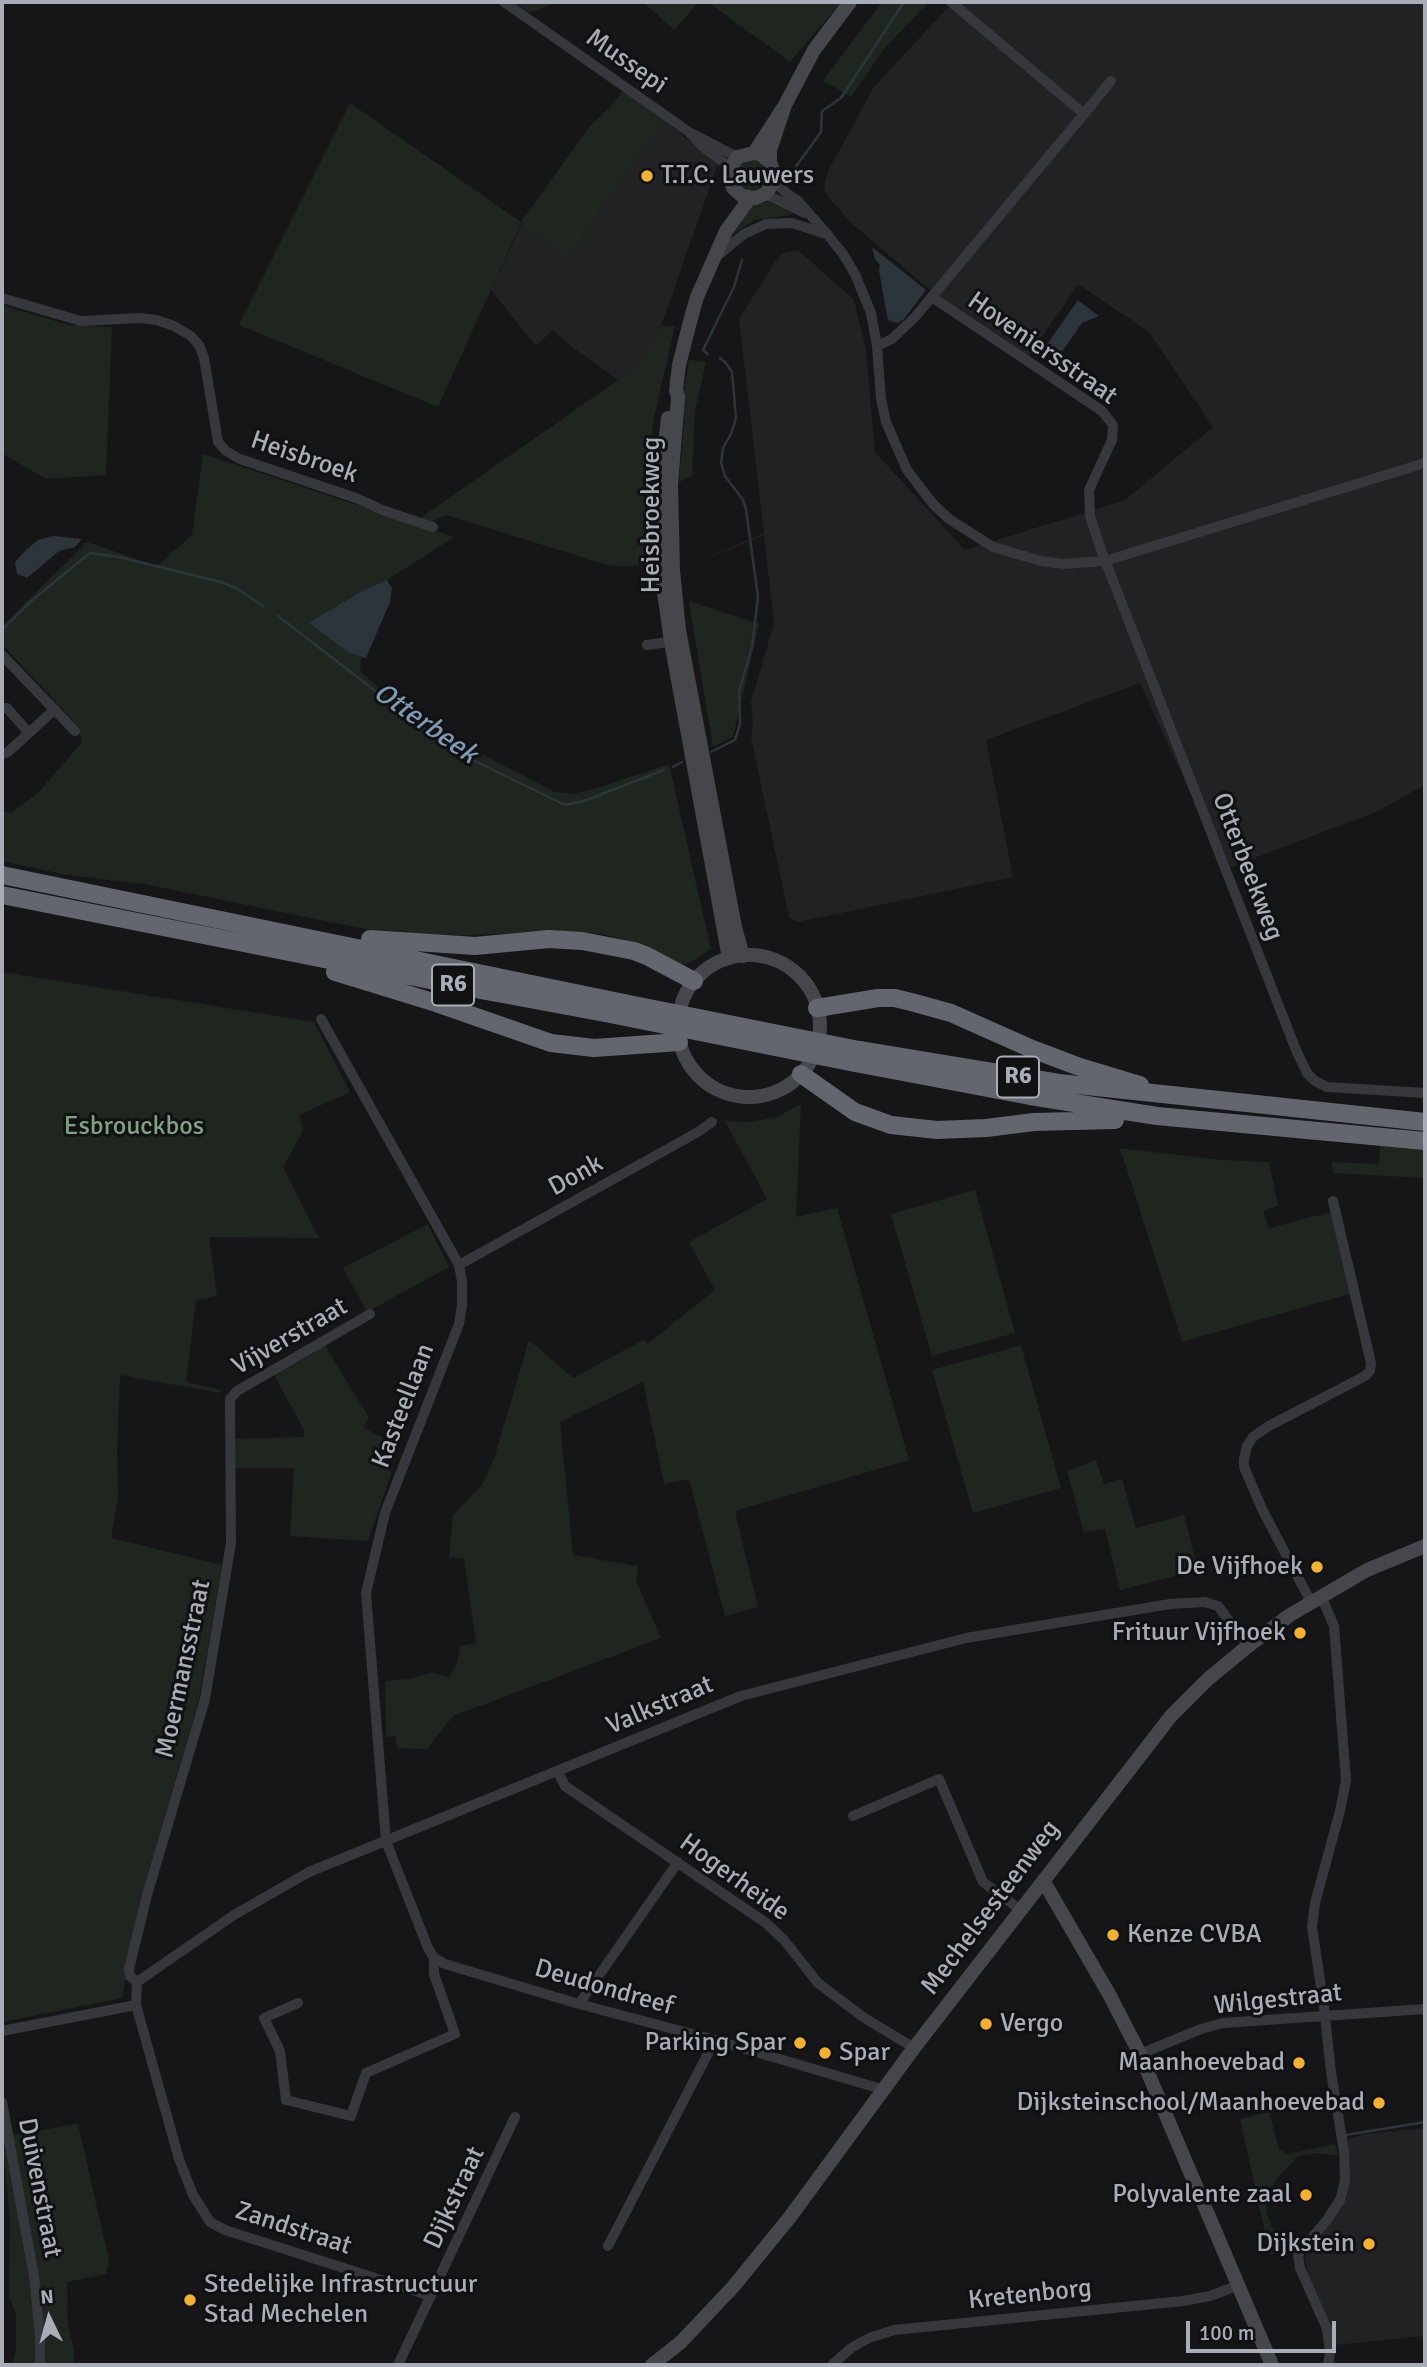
<!DOCTYPE html>
<style>
body{margin:0}
#map{position:relative;width:1427px;height:2367px;overflow:hidden;background:#161618;font-family:Signika,sans-serif}
canvas{display:block}
.frame{position:absolute;inset:0;border:4px solid #a8adb8;pointer-events:none}
.north{position:absolute;left:14px;top:2283px;width:70px;height:70px;-webkit-text-stroke:5px #111113;paint-order:stroke;rotate:355deg;font-size:19px;font-weight:700;line-height:28px;text-align:center;color:#a8adb8}
.north::after{content:'';display:block;margin:auto;width:24px;height:32px;background:#a8adb8;clip-path:polygon(50% 0,100% 100%,50% 72%,0 100%)}
.scale{position:absolute;left:1186px;top:2321px;width:150px;height:32px;box-sizing:border-box;border:4px solid #a8adb8;border-top:0;padding-left:9px;font-size:21px;line-height:24px;white-space:nowrap;color:#a8adb8;-webkit-text-stroke:5px #111113;paint-order:stroke}
</style>
<div id="map">
<canvas width="1427" height="2367"></canvas>
<div class="frame"></div>
<div class="north">N</div>
<div class="scale">100 m</div>
</div>
<script>
const context = document.querySelector('canvas').getContext('2d');
context.lineJoin = 'round';
function fillPath(path, color) { context.fillStyle = color; context.fill(path, 'evenodd'); }
const poly = rows => new Path2D(rows.map(r => 'M' + r).join(''));
function trace(path, color, width, dash) { context.strokeStyle = color; context.lineWidth = width; context.lineCap = dash ? 'butt' : 'round'; context.setLineDash(dash || []); context.stroke(path); }
function label(font, color, halo, rows, align = 'center') {
  context.font = font + ' Signika,sans-serif'; context.lineWidth = 6; context.setLineDash([]); context.textBaseline = 'middle'; context.strokeStyle = halo; context.fillStyle = color; for (const [text, x, y, turn = 0] of rows) {
    context.save(); context.translate(x, y); context.rotate((+turn || 0) * Math.PI / 180); context.textAlign = isNaN(turn) ? turn : align; if (halo) context.strokeText(text, 0, 0); context.fillText(text, 0, 0); context.restore();
  }
}
const built = poly([
 [953,2,1425,2,1425,785,1376,812,1225,869,1140,683,986,740,1013,877,798,922,789,917,751,737,753,723,751,702,774,623,764,535,684,568,764,533,739,319,777,259,782,253,798,250,854,300,866,350,875,452,965,550,1125,500,1213,427,1149,332,1078,284,1029,356,929,289,849,221,826,194,824,187,828,171,874,87],
 [664,120,718,164,661,326,638,366,618,380,572,347,553,330,536,346,491,290,522,223,567,258],
 [1425,2128,1425,2336,1335,2345,1323,2309,1309,2279,1305,2257,1342,2197,1348,2139,1366,2134]
]);
const green = poly([
 [515,2,557,2,530,13],
 [643,2,699,2,674,30],
 [708,2,841,2,790,62],
 [882,2,929,2,884,49,851,97,823,81],
 [622,91,664,120,567,259,521,223,438,407,239,325,350,103,521,222,589,127,611,106],
 '736 175a15 15 0 1 1 30 0a15 15 0 1 1-30 0Z',
 [768,202,791,212,792,215,754,220,732,235,754,204],
 [2,305,69,325,112,327,106,475,46,479,2,453],
 [661,326,675,326,653,422,650,564,623,567,604,564,446,515,430,522,419,519,638,366],
 [689,360,706,362,695,411,692,476,679,482,684,421,682,403],
 [203,454,454,537,324,621,362,654,360,671,465,765,474,750,555,792,572,794,601,787,669,764,711,949,690,963,680,964,637,943,601,934,560,931,447,936,365,929,144,884,67,875,2,861,2,811,11,813,37,794,82,742,77,725,2,644,2,626,87,542,157,566,192,535],
 [689,601,759,624,733,737,713,747],
 [2,972,314,1022,350,1092,299,1115,303,1131,283,1167,319,1238,209,1237,217,1296,196,1300,186,1382,221,1390,220,1393,120,1375,117,1453,118,1498,111,1538,222,1565,199,1699,139,1906,122,1998,2,2022],
 [801,1104,796,1217,837,1208,909,1460,735,1511,758,1607,725,1616,689,1479,664,1484,643,1382,560,1422,573,1555,638,1566,636,1581,661,1638,453,1716,427,1749,397,1748,395,1736,386,1737,385,1681,408,1679,432,1673,449,1677,457,1663,460,1646,476,1643,464,1559,449,1557,453,1515,482,1485,494,1459,529,1340,573,1378,645,1339,647,1344,715,1290,689,1242,767,1199,725,1121,750,1122,777,1117],
 [1380,1146,1425,1149,1425,1178,1333,1173,1332,1162,1379,1164],
 [1118,1148,1222,1160,1269,1162,1278,1206,1263,1211,1269,1228,1331,1212,1350,1294,1182,1342,1122,1154],
 [975,1190,1015,1333,932,1356,891,1214],
 [428,1224,449,1267,367,1312,343,1268],
 [324,1344,369,1418,363,1427,385,1439,374,1463,392,1472,368,1541,290,1536,294,1468,234,1468,233,1439,304,1437,304,1430,273,1373],
 [1021,1345,1061,1488,973,1513,932,1370],
 [1096,1460,1104,1484,1122,1479,1136,1528,1184,1515,1198,1570,1120,1590,1105,1529,1084,1532,1067,1471],
 [1269,2112,1279,2149,1288,2154,1335,2144,1338,2156,1315,2153,1298,2156,1277,2178,1269,2193,1266,2212,1273,2230,1282,2238,1293,2239,1302,2233,1294,2248,1270,2255,1240,2119],
 [78,2124,109,2260,106,2274,67,2282,68,2326,74,2349,74,2365,12,2365,16,2348,16,2315,9,2295,10,2220,2,2137]
]);
const water = poly([
 [872,247,926,290,904,319,898,323,889,321,887,316,879,270,880,265,875,259],
 [1078,300,1099,316,1082,323,1057,359,1043,350],
 [54,536,82,539,75,547,59,551,27,578,17,574,15,562,26,550,38,540],
 [387,580,392,588,390,602,366,658,348,652,309,623,362,591]
]);
const stream = poly([
 [792,172,821,132,822,111,841,98,904,2],
 [708,354,703,350,734,287,742,260],
 [278,616,452,750,565,805,584,801,664,770],
 [2,630,30,602,90,553,119,557,221,582,238,589,263,606],
 [711,752,735,740,737,734,740,724,739,691,752,647,758,597,746,509,743,500,725,476,721,463,723,448,731,434,736,418,732,372,726,363,720,358],
 [673,767,682,762],
 [1346,2135,1425,2122]
]);
const street = poly([
 [504,2,689,132,702,146,730,167],
 [1084,114,1111,81],
 [693,134,737,157],
 [774,180,786,193,798,201,827,234,843,254,855,274,871,313,877,346,881,399,886,422,907,470,933,504,949,519,993,547,1041,561,1064,564,1105,561,1425,463],
 [765,194,805,213],
 [720,254,744,234,766,224,792,223,823,233],
 [932,297,1102,411,1113,425,1112,440,1089,490,1090,516,1101,550,1296,1050,1307,1073,1315,1081,1327,1087,1425,1093],
 [2,298,81,321,139,318,157,320,174,326,191,336,199,345,204,358,218,442,226,451,240,459,356,498,385,511,433,527],
 [877,346,892,339,915,317,1084,114,951,2],
 [647,645,677,641],
 [2,655,75,731],
 [2,708,7,708,28,732],
 [2,754,8,752,54,710],
 [321,1019,459,1265,462,1281,462,1305,459,1324,385,1513,366,1593,386,1841,428,1948,434,1958,445,1964,579,2004,715,2040,885,2090],
 [459,1265,698,1132,712,1122],
 [1321,1596,1334,1626,1346,1780,1340,1811,1315,1903,1312,1927,1324,2007,1331,2072,1344,2151,1345,2181,1340,2200,1327,2220,1298,2254,1300,2268,1327,2329,1330,2353,1328,2365],
 [1311,1602,1263,1511,1244,1467,1244,1459,1247,1446,1253,1437,1267,1427,1365,1376,1370,1371,1371,1363,1333,1201],
 [558,1772,565,1786,766,1923,784,1940,818,1983,863,2017,914,2048],
 [853,1816,939,1779,983,1882,1022,1911],
 [137,1982,130,1976,129,1969,147,1895,205,1699,231,1543,230,1399,237,1391,370,1314],
 [298,2003,264,2018,280,2051,286,2100,351,2116,366,2073,455,2034,434,1974,434,1958],
 [579,2004,678,1862],
 [2,2031,136,2005],
 [1140,2054,1201,2029,1223,2023,1425,2009],
 [2,2102,34,2276,40,2336,40,2365],
 [608,2246,715,2040],
 [431,2296,225,2230,210,2222,193,2195,179,2159,136,2005,137,1982,234,1915,309,1872,741,1696,966,1638,1170,1604,1205,1602,1218,1606,1248,1646],
 [398,2365,515,2117],
 [832,2365,851,2348,869,2338,894,2330,1183,2301,1210,2296,1239,2285]
]);
const secondary = poly([
 [754,153,785,105,814,50,850,2],
 [770,162,760,154,754,153,737,157,729,173,733,188,742,196,755,198,765,194,772,185,774,173,770,162,770,150,785,105],
 [668,418,660,486,660,536,664,592,671,642,729,958],
 '678 1026a71 71 0 1 1 142 0a71 71 0 1 1-142 0Z',
 [743,956,735,927,679,630,673,570,671,485,678,397,676,390,679,365,691,318,697,297,726,231,750,198],
 [1044,1882,1109,1994,1140,2054,1272,2365],
 [652,2365,681,2342,733,2287,790,2217,914,2048,1171,1716,1208,1679,1248,1646,1290,1615,1367,1570,1425,1546]
]);
const highway = poly([
 [2,875,624,1003],
 [2,895,470,988,605,1013],
 [370,939,475,946,549,939,582,941,634,951,647,956,694,981],
 [335,972,436,1003,551,1043,594,1048,679,1042],
 [817,1008,878,998,895,998,915,1003,951,1013,1032,1049,1077,1066,1140,1085],
 [859,1050,1059,1083,1425,1122],
 [855,1063,1030,1096,1157,1116,1425,1141],
 [801,1074,855,1112,891,1125,937,1130,986,1128,1034,1122,1115,1120]
]);
const highwayBridge = poly([
 [624,1003,859,1050],
 [605,1013,855,1063]
]);
const markers = [
 [647,176,7,"#f2b134"],
 [1317,1567,7,"#f2b134"],
 [1300,1633,7,"#f2b134"],
 [1113,1935,7,"#f2b134"],
 [986,2024,7,"#f2b134"],
 [800,2043,7,"#f2b134"],
 [825,2053,7,"#f2b134"],
 [1299,2063,7,"#f2b134"],
 [1379,2103,7,"#f2b134"],
 [1306,2195,7,"#f2b134"],
 [1369,2244,7,"#f2b134"],
 [190,2300,7,"#f2b134"]
];
const shields = [
 [453,985,42],
 [1018,1077,42]
];
const shieldNames = [
 ["R6",453,985],
 ["R6",1018,1077]
];
const streetNames = [
 ["Mussepi",626,62,35],
 ["Hoveniersstraat",1042,349,35],
 ["Heisbroek",304,458,19],
 ["Heisbroekweg",652,515,-90],
 ["Otterbeekweg",1247,867,69],
 ["Donk",576,1176,-29],
 ["Vijverstraat",290,1337,-30],
 ["Kasteellaan",404,1406,-69],
 ["Moermansstraat",184,1669,-78],
 ["Valkstraat",660,1706,-23],
 ["Hogerheide",734,1878,36],
 ["Mechelsesteenweg",991,1908,-53],
 ["Deudondreef",604,1988,16],
 ["Wilgestraat",1278,2000,-6],
 ["Duivenstraat",39,2188,79],
 ["Dijkstraat",455,2198,-65],
 ["Zandstraat",293,2229,18],
 ["Kretenborg",1030,2295,-6]
];
const poiNames = [
 ["T.T.C. Lauwers",661,176,"left"],
 ["De Vijfhoek",1303,1567],
 ["Frituur Vijfhoek",1286,1633],
 ["Kenze CVBA",1127,1935,"left"],
 ["Vergo",1000,2024,"left"],
 ["Parking Spar",786,2043],
 ["Spar",839,2053,"left"],
 ["Maanhoevebad",1285,2063],
 ["Dijksteinschool/Maanhoevebad",1365,2103],
 ["Polyvalente zaal",1292,2195],
 ["Dijkstein",1355,2244],
 ["Stedelijke Infrastructuur",204,2285,"left"],
 ["Stad Mechelen",204,2315,"left"]
];
const parkNames = [
 ["Esbrouckbos",134,1127]
];
const waterNames = [
 ["Otterbeek",425,724,35]
];
fillPath(built, '#222225');
fillPath(green, '#1e261f');
fillPath(water, '#2c353c');
trace(stream, '#2c353c', 2.5);
trace(street, '#37383d', 10);
trace(secondary, '#45474d', 14);
trace(highway, '#63666e', 18);
trace(highwayBridge, '#63666e', 18);
for (const [x, y, r, color] of markers) { const dot = new Path2D(); dot.arc(x, y, r, 0, 2 * Math.PI); context.fillStyle = color; context.fill(dot); trace(dot, '#111113', 2.5); }
for (const [x, y, w] of shields) { const box = new Path2D(); box.roundRect(x - w / 2, y - 20.5, w, 41, 5); context.fillStyle = '#111113'; context.fill(box); trace(box, '#a8adb8', 2); }
label('bold 24px', '#a8adb8', null, shieldNames);
label('26px', '#a8adb8', '#111113', streetNames);
label('26px', '#a8adb8', '#111113', poiNames, 'right');
label('26px', '#7fa381', '#111113', parkNames);
label('italic 28px', '#7f9bb3', '#111113', waterNames);
</script>
